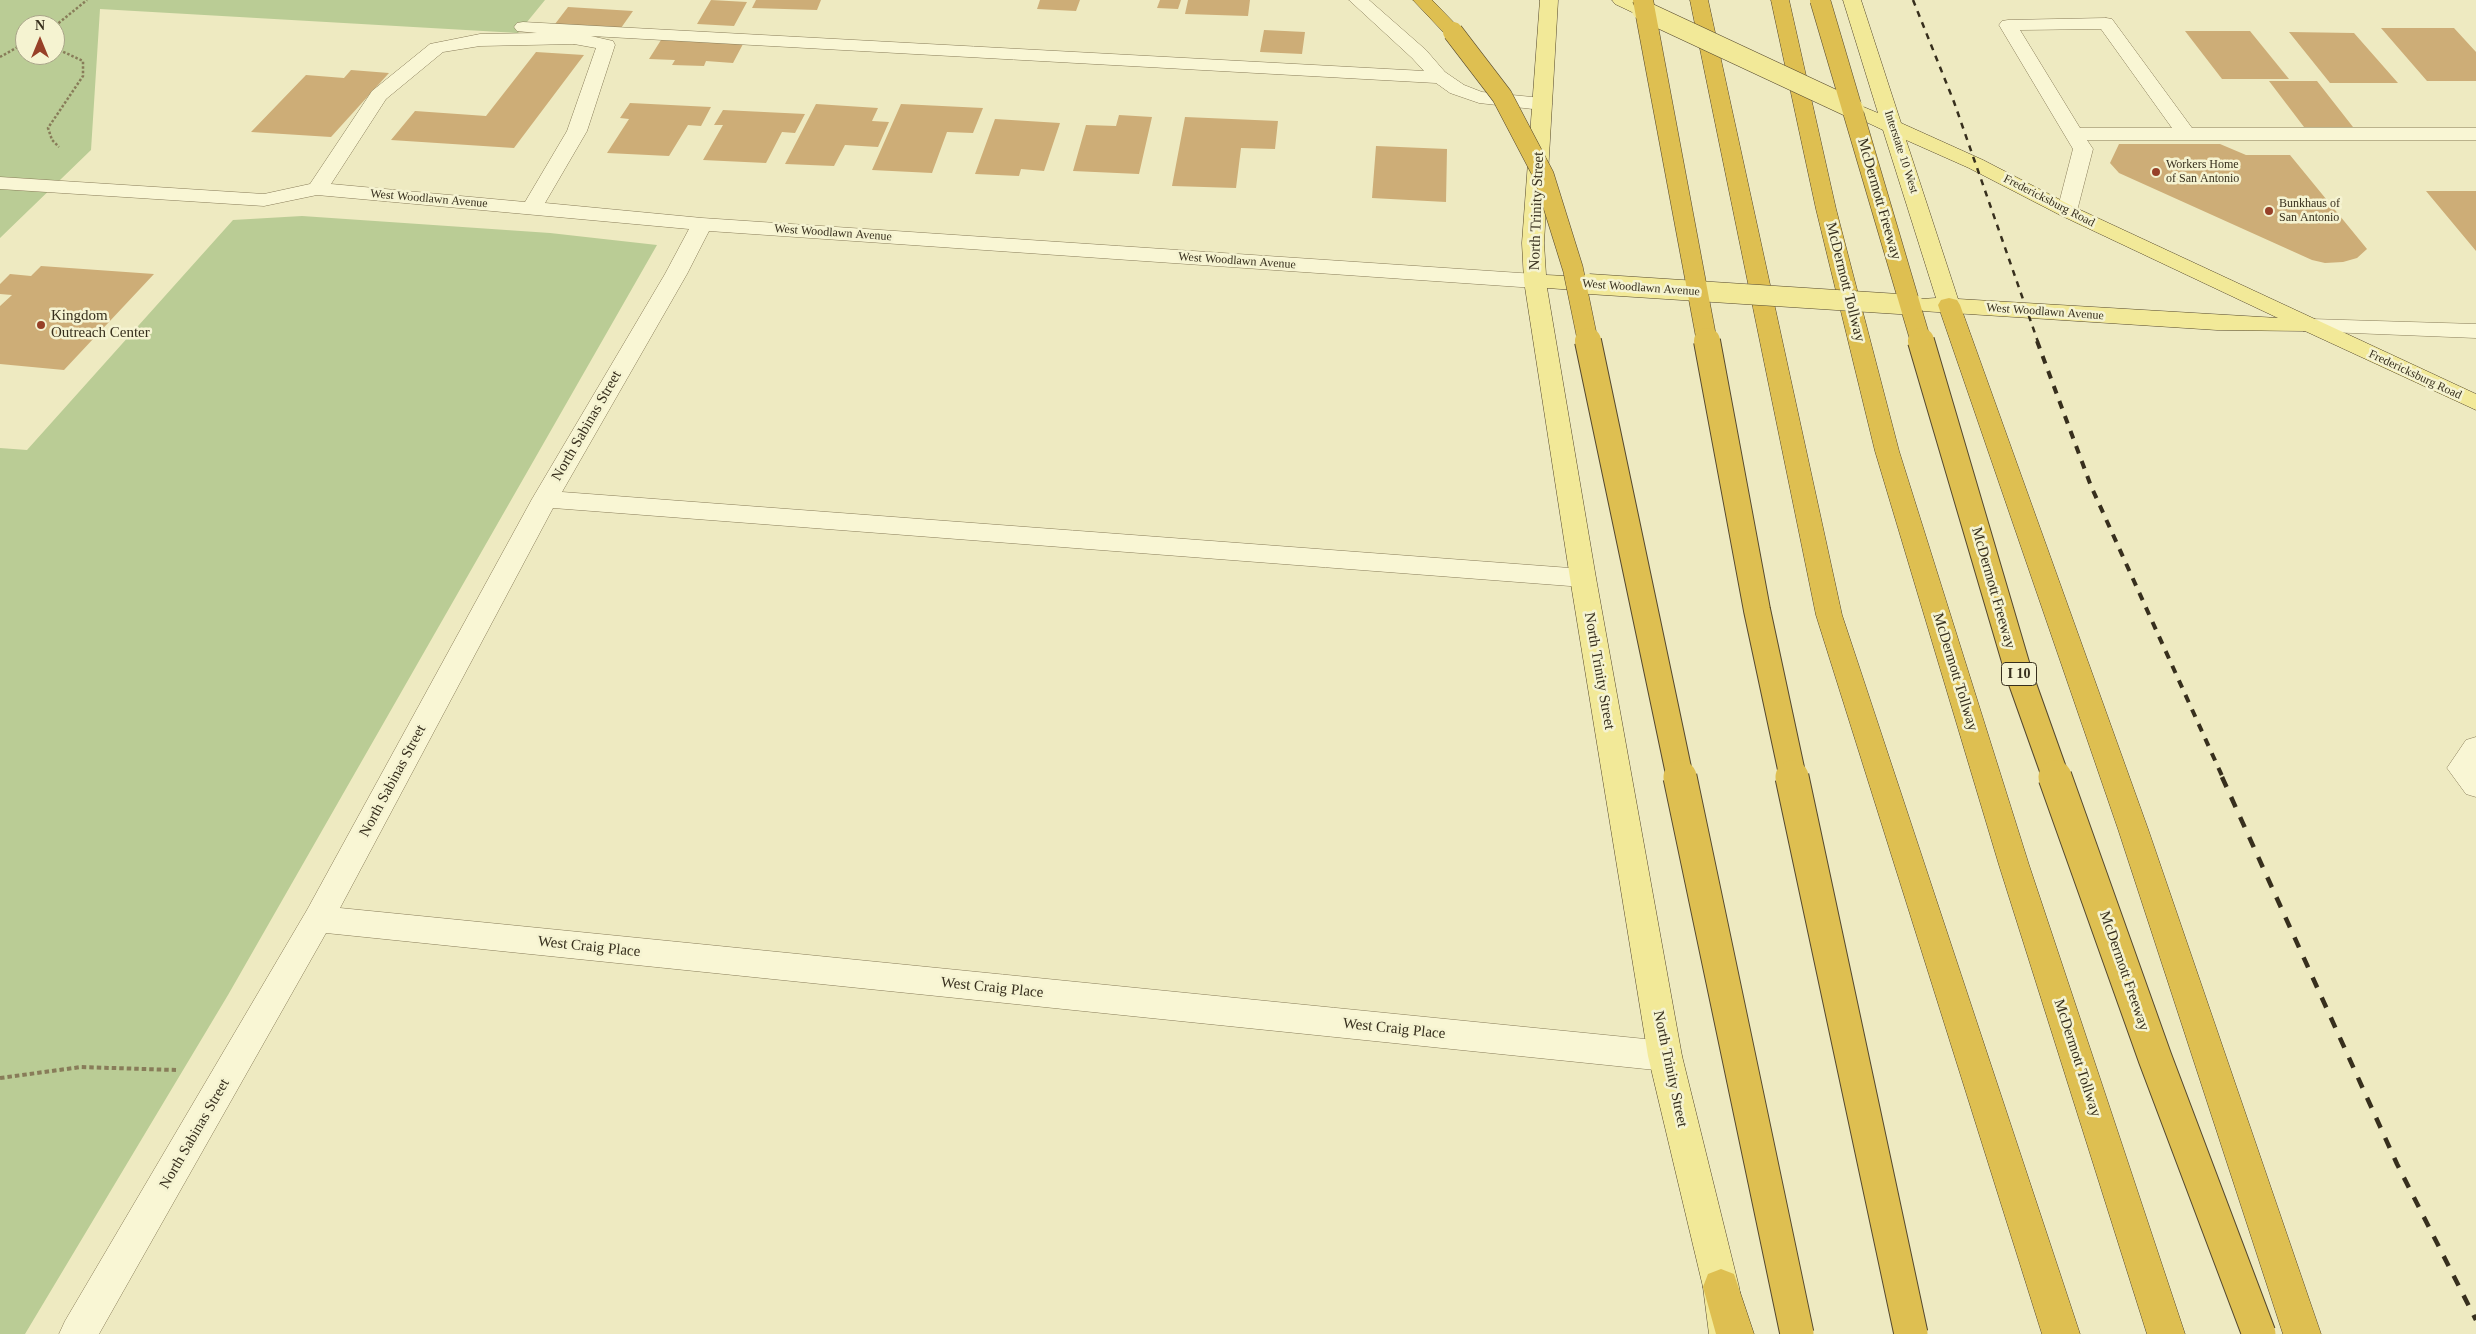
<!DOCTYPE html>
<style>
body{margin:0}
#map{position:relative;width:2476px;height:1334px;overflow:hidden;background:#eeeac1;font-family:"Times New Roman",serif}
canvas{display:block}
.north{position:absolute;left:15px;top:15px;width:50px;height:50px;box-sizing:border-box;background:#f5f3d1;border:1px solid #a9a589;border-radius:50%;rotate:0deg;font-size:14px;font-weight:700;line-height:20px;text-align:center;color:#372f1d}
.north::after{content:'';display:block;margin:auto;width:18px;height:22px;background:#974028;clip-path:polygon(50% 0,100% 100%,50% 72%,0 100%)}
</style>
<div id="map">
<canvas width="2476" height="1334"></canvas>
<div class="north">N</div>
</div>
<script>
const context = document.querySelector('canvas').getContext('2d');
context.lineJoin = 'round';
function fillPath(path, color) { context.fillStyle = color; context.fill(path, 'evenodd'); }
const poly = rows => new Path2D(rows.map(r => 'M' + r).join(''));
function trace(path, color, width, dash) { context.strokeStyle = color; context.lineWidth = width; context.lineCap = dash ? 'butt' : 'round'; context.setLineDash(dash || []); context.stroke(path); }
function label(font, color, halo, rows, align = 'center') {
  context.font = font + ' "Times New Roman",serif'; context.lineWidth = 5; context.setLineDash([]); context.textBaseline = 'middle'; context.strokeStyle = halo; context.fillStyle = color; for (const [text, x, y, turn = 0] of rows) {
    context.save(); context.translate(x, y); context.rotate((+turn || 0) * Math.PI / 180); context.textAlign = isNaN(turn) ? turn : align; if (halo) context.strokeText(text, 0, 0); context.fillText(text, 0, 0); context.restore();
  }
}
const green = poly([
 [0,0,545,0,518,33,100,9,91,150,0,238],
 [25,25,55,25,55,55,25,55],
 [302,216,550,233,657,245,228,995,25,1334,0,1334,0,448,27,450,233,220]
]);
const building = poly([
 [711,0,747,2,734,26,697,24],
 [756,0,821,0,817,10,752,8],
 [1040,0,1080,0,1076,11,1037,9],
 [1160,0,1181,0,1178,9,1157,8],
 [1188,0,1250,0,1248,16,1185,14],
 [568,7,633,11,621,28,555,24],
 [2381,28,2454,28,2476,52,2476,81,2427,81],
 [1264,30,1305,32,1302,54,1260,52],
 [2185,31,2250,31,2289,79,2222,79],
 [2289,32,2354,33,2398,83,2330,83],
 [661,40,743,44,733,63,706,61,704,66,672,65,675,60,649,59],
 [536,52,584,55,514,148,391,140,415,111,486,116],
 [351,70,389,73,331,137,251,132,306,75,344,78],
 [2269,81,2317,81,2353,127,2304,127],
 [630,103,711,107,701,126,688,125,669,156,607,153,629,119,620,118],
 [816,104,878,108,872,121,889,122,878,147,845,145,834,166,785,164],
 [901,104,983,108,973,133,947,132,932,173,872,170],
 [723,110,805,114,795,133,782,132,766,163,703,160,723,125,714,125],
 [1119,115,1152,117,1139,174,1073,171,1086,125,1116,126],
 [1185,117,1278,121,1275,149,1241,148,1236,188,1172,186],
 [995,119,1060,123,1044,171,1021,169,1019,176,975,174],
 [2119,144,2220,144,2246,155,2290,155,2367,249,2357,258,2343,262,2325,263,2312,260,2119,173,2110,163],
 [1376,146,1447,149,1446,202,1372,198],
 [2426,191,2476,191,2476,251],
 [41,266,154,274,64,370,0,364,0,306,12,295,0,294,0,284,10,274,31,276]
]);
const pathFar1 = poly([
 [55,26,87,0],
 [55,48,83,61,83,76,48,128,52,140,59,147],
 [0,57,25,43]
]);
const path = poly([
 [0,1078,81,1067,176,1070]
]);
const minor = poly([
 [1349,0,1369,0,1426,50,1445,72,1464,85,1482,92,1542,98,1549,100,1552,104,1549,108,1542,110,1479,103,1450,93,1436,83,591,36,613,41,615,45,587,131,545,203,702,218,1535,274,1543,276,1546,281,1543,286,1535,288,709,231,687,274,562,492,1583,569,1592,572,1596,578,1592,584,1583,587,553,508,340,908,1665,1041,1677,1046,1682,1056,1677,1066,1665,1071,326,933,99,1334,59,1334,65,1321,307,910,532,499,665,274,689,229,317,195,264,206,0,189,0,177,264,194,310,184,372,91,430,44,480,34,537,33,517,31,514,27,517,23,523,22,1424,71,1412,58,1349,0],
 [574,44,596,48,567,131,525,202,331,184,386,99,443,52,480,46,574,44],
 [2106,18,2112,19,2192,128,2476,128,2476,140,2087,140,2093,149,2077,211,2074,215,2067,217,2060,215,2057,211,2073,149,1999,25,2002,21,2008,20,2106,18],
 [2101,29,2172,128,2080,128,2020,30,2101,29],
 [2311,319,2476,324,2476,338,2303,331,2300,326,2303,321,2311,319],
 [2476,737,2476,797,2466,794,2447,768,2466,740,2476,737]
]);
const major = poly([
 [1540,0,1558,0,1544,243,1546,275,1589,277,1597,279,1600,284,1597,289,1589,291,1547,288,1596,578,1682,1056,1739,1287,1747,1334,1709,1334,1703,1287,1648,1056,1570,578,1524,281,1522,243,1540,0],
 [1612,0,1635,0,1648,6,1651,10,1648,14,1642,15,1636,14,1615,4,1612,0],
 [1843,0,1861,0,1901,123,1983,160,2074,207,2476,394,2476,410,2305,331,2217,330,1906,310,1903,305,1906,300,1936,298,1883,130,1847,113,1844,109,1847,105,1854,103,1878,113,1843,0],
 [1906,140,1969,168,2060,215,2278,318,1958,299,1906,140]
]);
const highway = poly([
 [1413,0,1432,0,1459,28,1462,32,1459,36,1447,36,1413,0],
 [1690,0,1708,0,1842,615,2080,1334,2042,1334,1816,615,1690,0],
 [1771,0,1789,0,1836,209,1899,451,2029,865,2185,1334,2147,1334,1999,865,1875,451,1816,209,1771,0],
 [1949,298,1957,300,1960,305,2148,829,2321,1334,2283,1334,2118,829,1938,305,1941,300,1949,298],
 [1721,1269,1734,1274,1754,1334,1716,1334,1703,1287,1708,1274,1721,1269]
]);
const railFar2 = poly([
 [1913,0,1954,102,2038,342]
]);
const railFar1 = poly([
 [2037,341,2091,486,2223,778]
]);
const rail = poly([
 [2222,777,2397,1164,2476,1320]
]);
const majorBridge = poly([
 [1642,10,1854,109],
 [1589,284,1914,305]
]);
const highwayBridgeFar2 = poly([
 [1643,0,1707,342],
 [1820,0,1921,342],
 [1453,32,1502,96,1544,176,1573,269,1588,342]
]);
const highwayBridgeFar1 = poly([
 [1588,341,1680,778],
 [1707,341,1757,610,1793,778],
 [1921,341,2019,674,2056,778]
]);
const highwayBridge = poly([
 [1680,777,1797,1334],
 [1792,777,1911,1334],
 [2055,777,2155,1058,2259,1334]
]);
const markers = [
 [2156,172,5,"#974028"],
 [2269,211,5,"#974028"],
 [41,325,5,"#974028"]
];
const farStreetnames = [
 ["Interstate 10 West",1901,152,72],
 ["West Woodlawn Avenue",429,199,5],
 ["Fredericksburg Road",2049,201,27],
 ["West Woodlawn Avenue",833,233,4],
 ["West Woodlawn Avenue",1237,261,4],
 ["West Woodlawn Avenue",1641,288,4],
 ["West Woodlawn Avenue",2045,312,4],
 ["Fredericksburg Road",2415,375,25]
];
const farPoinames = [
 ["Workers Home",2166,165],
 ["of San Antonio",2166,179],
 ["Bunkhaus of",2279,204],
 ["San Antonio",2279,218]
];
const shields = [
 [2019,674,35]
];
const shieldNames = [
 ["I 10",2019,674]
];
const streetNames = [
 ["McDermott Freeway",1879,199,74],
 ["North Trinity Street",1537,211,-88],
 ["McDermott Tollway",1845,282,76],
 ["North Sabinas Street",587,426,-60],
 ["McDermott Freeway",1993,588,74],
 ["North Trinity Street",1599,671,80],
 ["McDermott Tollway",1955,672,73],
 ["North Sabinas Street",393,781,-62],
 ["West Craig Place",589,947,6],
 ["McDermott Freeway",2124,971,71],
 ["West Craig Place",992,988,6],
 ["West Craig Place",1394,1029,6],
 ["McDermott Tollway",2077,1058,72],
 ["North Trinity Street",1670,1069,78],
 ["North Sabinas Street",195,1134,-60]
];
const poiNames = [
 ["Kingdom",51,316],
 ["Outreach Center",51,333]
];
fillPath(green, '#bacc95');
fillPath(building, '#cdad77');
trace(minor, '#887c59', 1);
trace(major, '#55482d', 1);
trace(highway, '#55482d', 1);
trace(pathFar1, '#887c59', 2.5, [2.5, 2]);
trace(path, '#887c59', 4, [4.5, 3]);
fillPath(minor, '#f9f6d4');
fillPath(major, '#f2e998');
fillPath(highway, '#debf51');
trace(railFar2, '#372f1d', 2.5, [6, 6]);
trace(railFar1, '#372f1d', 4, [8, 8]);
trace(rail, '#372f1d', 4.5, [11, 11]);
trace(majorBridge, '#55482d', 21, []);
trace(highwayBridgeFar2, '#55482d', 21, []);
trace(highwayBridgeFar1, '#55482d', 28, []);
trace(highwayBridge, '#55482d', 35, []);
trace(majorBridge, '#f2e998', 20);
trace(highwayBridgeFar2, '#debf51', 20);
trace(highwayBridgeFar1, '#debf51', 26);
trace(highwayBridge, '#debf51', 33);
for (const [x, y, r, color] of markers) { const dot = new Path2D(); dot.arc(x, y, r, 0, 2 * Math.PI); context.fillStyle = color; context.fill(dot); trace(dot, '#f5f3d1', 2); }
label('12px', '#372f1d', '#f5f3d1', farStreetnames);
label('12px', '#372f1d', '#f5f3d1', farPoinames, 'left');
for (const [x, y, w] of shields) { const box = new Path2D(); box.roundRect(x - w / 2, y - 11.5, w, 23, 4); context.fillStyle = '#f5f3d1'; context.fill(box); trace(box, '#372f1d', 1); }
label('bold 14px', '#372f1d', null, shieldNames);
label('15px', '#372f1d', '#f5f3d1', streetNames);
label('15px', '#372f1d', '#f5f3d1', poiNames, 'left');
</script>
